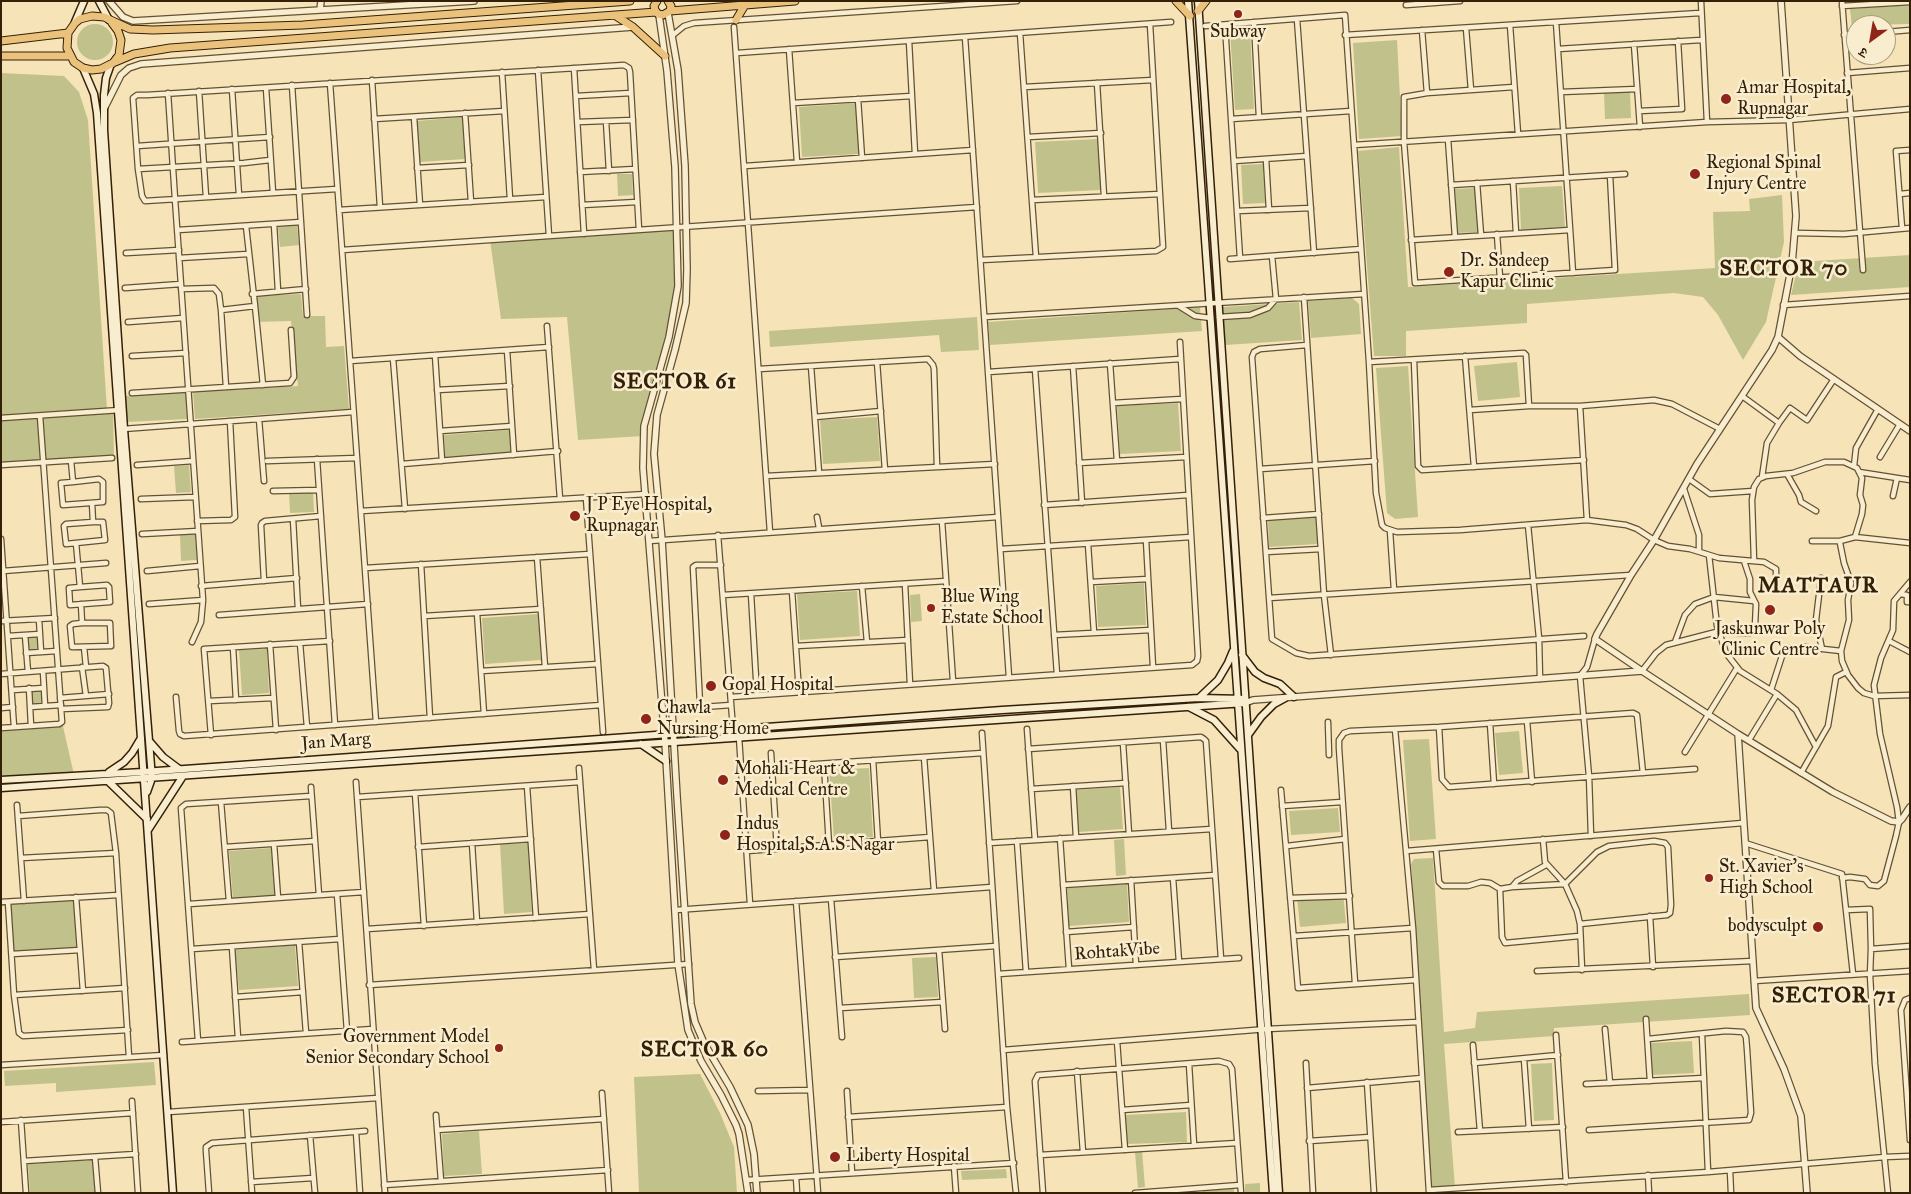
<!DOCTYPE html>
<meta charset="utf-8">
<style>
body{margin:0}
#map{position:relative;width:1911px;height:1194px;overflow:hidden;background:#f6e3b7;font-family:"IM FELL Great Primer","Noto Serif Devanagari",serif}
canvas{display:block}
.frame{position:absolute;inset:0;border:2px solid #332007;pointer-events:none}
.north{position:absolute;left:1846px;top:15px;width:50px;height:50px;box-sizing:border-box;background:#f9edd0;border:1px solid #aa9b80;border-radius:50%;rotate:212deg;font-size:14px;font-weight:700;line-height:20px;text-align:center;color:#332007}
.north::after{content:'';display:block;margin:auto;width:18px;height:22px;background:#8f2418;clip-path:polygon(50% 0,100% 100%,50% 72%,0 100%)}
</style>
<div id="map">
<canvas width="1911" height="1194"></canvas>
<div class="frame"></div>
<div class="north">उ</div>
</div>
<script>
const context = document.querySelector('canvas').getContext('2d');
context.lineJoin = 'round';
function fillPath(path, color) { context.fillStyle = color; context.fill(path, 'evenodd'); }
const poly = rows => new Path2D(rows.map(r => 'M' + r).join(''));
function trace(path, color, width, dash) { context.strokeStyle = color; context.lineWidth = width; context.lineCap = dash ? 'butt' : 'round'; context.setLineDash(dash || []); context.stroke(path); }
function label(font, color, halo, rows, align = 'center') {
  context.font = font + ' "IM FELL Great Primer",serif'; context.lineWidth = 5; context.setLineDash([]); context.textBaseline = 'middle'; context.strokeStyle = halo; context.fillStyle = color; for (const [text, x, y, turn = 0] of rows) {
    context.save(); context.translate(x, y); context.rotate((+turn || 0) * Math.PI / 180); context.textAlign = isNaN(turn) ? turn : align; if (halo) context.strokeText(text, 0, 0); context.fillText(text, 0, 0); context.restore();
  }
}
const green = poly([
 [1910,5,1910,24,1856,25,1856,28,1852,28,1850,9],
 '77 42a18 18 0 1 1 36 0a18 18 0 1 1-36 0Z',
 [1250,29,1254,109,1235,110,1230,30],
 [1397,40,1402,136,1359,139,1353,43],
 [1,73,64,76,79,92,88,120,107,410,113,411,114,457,1,464],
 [1630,92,1631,118,1605,119,1604,93],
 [856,103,859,154,802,157,799,107],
 [462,117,465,159,420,162,417,121],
 [1098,139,1101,190,1038,193,1035,142],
 [1399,147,1408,287,1715,268,1713,212,1750,211,1749,199,1782,195,1784,242,1766,322,1743,360,1718,315,1703,297,1674,293,1527,304,1527,323,1406,331,1406,356,1374,356,1358,151],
 [1263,164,1265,203,1243,204,1241,165],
 [617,174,632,174,633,195,618,196],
 [1562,186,1565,227,1521,230,1519,188],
 [1475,188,1478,232,1457,233,1455,189],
 [297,225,299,245,280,247,278,227],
 [678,227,678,286,669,337,643,436,578,440,567,317,501,319,490,240],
 [1910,255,1910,287,1791,295,1799,262],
 [301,294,303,316,325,316,326,347,344,346,349,409,195,419,193,392,298,386,291,321,255,322,255,296],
 [1352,298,1359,304,1361,334,1311,338,1308,301],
 [1299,302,1302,340,1225,345,1223,307],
 [1200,307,1202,331,990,345,988,322],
 [977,317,979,350,941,352,939,335,770,347,769,331],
 [1517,362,1520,397,1478,401,1474,366],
 [1408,366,1418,517,1395,519,1387,513,1376,368],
 [186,392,187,419,127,422,125,396],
 [1178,403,1181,451,1120,454,1117,406],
 [877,417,880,461,823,464,820,420],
 [509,430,511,453,445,458,444,435],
 [189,465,191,492,176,493,174,466],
 [313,492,314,512,290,513,289,493],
 [1316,517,1318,544,1269,547,1268,520],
 [195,534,197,560,181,561,180,535],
 [1144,583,1146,625,1098,627,1096,586],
 [857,591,860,636,800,640,797,594],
 [920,594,922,621,911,622,910,595],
 [538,614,541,660,485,664,482,618],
 [27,636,38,636,40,650,28,651],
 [267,649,269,693,242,695,239,650],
 [31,690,42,690,43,705,32,705],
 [62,722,75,779,1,784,1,727],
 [1519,731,1523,773,1499,775,1495,733],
 [1429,739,1436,839,1410,841,1403,740],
 [869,768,873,837,834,839,829,770],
 [1120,787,1123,829,1079,832,1076,790],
 [1338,808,1340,832,1291,835,1289,811],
 [1124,839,1126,875,1116,876,1114,840],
 [528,843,532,912,504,914,500,844],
 [271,848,275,896,233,899,229,851],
 [1433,858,1444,1032,1475,1028,1477,1012,1749,994,1750,1015,1554,1028,1554,1036,1444,1044,1455,1188,1430,1189,1411,864,1414,859],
 [1127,884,1129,922,1069,926,1067,888],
 [1343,893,1346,923,1300,927,1297,897],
 [76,897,80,950,12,954,8,902],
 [295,945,298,986,239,990,235,950],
 [936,957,938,997,914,998,912,958],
 [1692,1041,1694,1073,1652,1075,1651,1043],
 [154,1062,156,1085,56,1092,56,1083,5,1086,4,1071],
 [1552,1063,1554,1120,1534,1121,1531,1064],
 [700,1074,720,1113,734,1147,737,1193,639,1193,634,1077],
 [1186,1112,1187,1142,1127,1144,1125,1115],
 [479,1131,482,1174,444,1176,442,1134],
 [1142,1151,1145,1187,1138,1188,1135,1152],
 [93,1160,95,1193,30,1193,28,1164],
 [1006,1169,1007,1178,962,1180,961,1171],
 [1260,1183,1260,1192,1245,1193,1245,1184],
 [1234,1189,1234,1193,1203,1193,1203,1190]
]);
const minor = poly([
 [1701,1,1707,122],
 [1842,1,1863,270],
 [1406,5,1460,1],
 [1842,6,1910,2],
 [1297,19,1314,253],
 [1254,22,1259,117],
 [1556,22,1573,273],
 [1225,25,1240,258],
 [1510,25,1518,134],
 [1205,26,1345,15,1369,362,1376,493,1382,525,1385,528,1397,532,1460,530,1587,520,1626,525,1637,529,1654,540,1668,546,1690,549,1719,558,1764,562,1776,569,1776,586],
 [734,27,770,532],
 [1466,28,1471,90],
 [1422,30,1427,93],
 [1886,32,1910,30],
 [1020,33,1036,257],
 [673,35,684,26,694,23,1017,1],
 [1345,35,1700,13],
 [1844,35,1856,34],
 [965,37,1009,677],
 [909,41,915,154],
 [1634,44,1640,127],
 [789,49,797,162],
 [1558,49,1701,40],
 [737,53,1171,22],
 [574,68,584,234],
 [538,70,549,236],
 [502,72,510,199],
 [1847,73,1910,68],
 [372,80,380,207],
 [330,83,376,722],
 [1097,83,1104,196],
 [292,85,307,315],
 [1024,87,1153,80],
 [1514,87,1427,93,1404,97,1404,142,1415,283,1615,270,1610,175],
 [266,88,273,193],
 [232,89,239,195],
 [199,91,206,197],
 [1561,92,1637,89],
 [168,93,175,199],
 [576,96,631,93],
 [858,99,862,158],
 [793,103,912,96],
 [1639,111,1682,109,1678,41],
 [465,113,471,202],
 [414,117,420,205],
 [374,119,504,111],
 [1231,119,1351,111],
 [606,121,609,171],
 [578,122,633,120],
 [1028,137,1101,133],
 [1448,139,1455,237],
 [1354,145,1707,122,1789,120,1910,109],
 [137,146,270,137],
 [1266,159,1269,210],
 [1234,161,1307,156],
 [745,166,973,150],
 [417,168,469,165],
 [138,169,244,163,270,160],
 [580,172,635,169],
 [1513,181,1516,233],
 [1477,183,1481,235],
 [1451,185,1625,174],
 [337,189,145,201,142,196,138,169,133,98,137,95,147,95,624,65,629,68,630,72,639,230],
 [1900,194,1910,193],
 [175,199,203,600,201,622,192,642],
 [1032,200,1160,194],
 [582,205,637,202],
 [339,210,546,197],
 [1237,211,1311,208],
 [274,224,278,291],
 [1902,228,1896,151,1910,150],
 [178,230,301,222],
 [1796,233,1844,234,1910,228],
 [1497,234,1500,278],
 [1411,240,1570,230],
 [342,250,977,207],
 [126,253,179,250],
 [179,258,248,254],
 [1230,259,1361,249],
 [981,260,1156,251,1163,247,1150,24],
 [125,288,181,284],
 [181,289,214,288,219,294,221,310],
 [252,294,306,289],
 [1304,297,1324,595,1331,655],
 [1783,305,1910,296],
 [255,306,263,385],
 [1179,306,1195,316,1211,318],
 [985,317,1364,294],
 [1219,317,1250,315,1268,308,1276,299,1272,256],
 [128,322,183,318],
 [547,326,560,499],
 [1307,345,1260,349,1254,352,1252,357,1272,639,1296,653,1309,656,1584,636],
 [507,350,514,455],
 [435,355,442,461],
 [132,356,186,353],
 [1465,356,1474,467],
 [393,358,405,509],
 [1414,360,1418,466,1422,470,1584,460],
 [350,361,549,347],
 [877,362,885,470],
 [1369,362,1524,353,1526,355,1529,406],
 [1110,363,1117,461],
 [811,366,819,473],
 [1073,366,1082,503],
 [759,369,928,359,933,365,934,369,937,467],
 [1035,369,1057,674],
 [988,372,1180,359],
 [226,387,221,310,255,306,246,226],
 [437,390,510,386],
 [132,393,290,383,294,377,291,330],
 [1742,396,1779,423,1790,408,1807,420,1834,379],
 [1113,403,1182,399],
 [1580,406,1587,520],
 [1470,410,1529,406,1580,406,1654,400,1672,404,1720,429],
 [815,417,881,411],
 [1,418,120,410],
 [259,419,264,481],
 [123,429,353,412],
 [440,431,512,426],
 [1880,457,1900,424],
 [317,459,335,725],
 [71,461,73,482,99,479,103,482,103,502,63,505,61,483,73,482],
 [267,461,357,458],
 [1079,463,1186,457],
 [402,464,558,451],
 [1,465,112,458],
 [137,465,193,461],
 [1854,466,1856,448,1878,409],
 [1260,469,1375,461],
 [1859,472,1897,478],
 [1787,474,1799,495,1801,502,1816,511],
 [766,476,995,464],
 [1762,477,1767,443,1779,423],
 [1689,479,1710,494,1753,491],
 [1684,489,1699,535,1699,551],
 [273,491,319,490],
 [1893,496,1897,478,1910,480],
 [586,498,603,732],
 [141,499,195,497],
 [92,503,93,522,103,522,105,540,66,544,64,526,66,524,93,522],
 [1044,505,1188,495],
 [361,511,646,494],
 [817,517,819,528],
 [1263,518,1319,514],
 [293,519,298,609],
 [197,521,231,520,235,517,230,421],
 [942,521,953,681],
 [1528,525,1539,638,1540,679],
 [1390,531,1394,590],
 [142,534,198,531],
 [718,535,733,729],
 [1855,537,1910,543],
 [1,539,14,727],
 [1146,540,1153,667],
 [649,541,998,517],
 [1812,541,1840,541],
 [76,543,80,587,107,585,109,587,110,602,70,605,69,588,80,587],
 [1088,544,1094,633],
 [1001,549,1191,537],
 [1266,552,1321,549],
 [1709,555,1717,626,1726,653,1740,671,1777,694,1796,710,1816,747],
 [537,557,545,667],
 [1754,561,1752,500,1754,487,1759,479,1766,476,1793,473,1825,462,1844,462,1857,468,1862,478,1860,495,1863,505,1862,514,1855,537,1840,541,1840,543,1844,563,1851,583,1848,600,1849,620,1841,651,1842,661,1848,675,1858,688,1864,693,1874,696,1910,695],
 [421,564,430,718],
 [721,565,696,565,693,567,700,704,703,707,731,705],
 [365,568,590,554],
 [3,571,106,563],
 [147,571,200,566],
 [1821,578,1816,620,1822,649],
 [264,581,261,525,262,523,265,521,321,516],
 [1091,582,1148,579],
 [905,584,910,684],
 [201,586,297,578],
 [862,586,867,642],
 [792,591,799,692],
 [751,594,757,695],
 [1900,594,1907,595,1907,602,1910,602],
 [723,595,946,581],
 [1269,598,1631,575],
 [81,604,82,623,110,623,111,646,72,647,70,626,73,624,82,623],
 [149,604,203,600],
 [477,613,484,714],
 [219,615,368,604],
 [424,616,541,609],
 [39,619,41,652],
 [1,621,55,618],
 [25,635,28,672],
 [1054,635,1151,630],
 [8,636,40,634],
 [1889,641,1910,652],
 [1675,642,1685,615,1695,604,1714,597,1754,601],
 [300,643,307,727],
 [270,644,276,730],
 [796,646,908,640],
 [84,647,86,667],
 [233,647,236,700],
 [26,653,57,651],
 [82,667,86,696],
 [43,671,45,706],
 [481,671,598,664],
 [1642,671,1656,653,1666,645,1724,630,1739,633,1750,633,1752,632,1755,626,1756,604,1750,592,1750,579,1744,561],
 [1,674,103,666,106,668,109,703,108,707,61,709],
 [29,688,31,726],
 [12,690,44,688],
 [1771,690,1782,656,1790,648,1805,647,1841,651],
 [176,697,179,731,180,734,184,736,601,705],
 [731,697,1192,665,1197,661,1198,656,1180,342],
 [60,698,109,694],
 [209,701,273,698],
 [30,707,61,705],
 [1,708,13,707],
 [1527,721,1532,782],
 [1328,722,1329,755],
 [1490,723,1494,784],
 [1439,727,1442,779,1449,787,1695,769],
 [1,728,59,724,62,722,40,416],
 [1027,729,1035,840],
 [1395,729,1413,928,1429,1192],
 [982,733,1007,1107,1016,1193],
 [211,735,204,649,330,641],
 [739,737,750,904],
 [1163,740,1169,831],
 [1749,740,1777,694],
 [1123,743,1129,834],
 [1028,749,1201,737,1204,739,1206,741,1221,959],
 [1685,752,1737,668],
 [771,753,777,849],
 [924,757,934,891],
 [873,760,878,842],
 [824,764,829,845],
 [771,767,983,753],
 [579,768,594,970],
 [1801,773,1828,726,1836,677,1846,672],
 [356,782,385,1193],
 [527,786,536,918],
 [1073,786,1076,837],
 [311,787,319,895],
 [1031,789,1126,783],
 [1281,790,1298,988,1416,980],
 [415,793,424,926],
 [357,797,580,782],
 [221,802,229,901],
 [17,805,24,901],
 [1282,806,1342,802],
 [18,816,100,810,107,810,111,813,116,853,129,1057],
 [1591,836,1589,776,1580,676,1587,667,1595,639],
 [1060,838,1069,969],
 [1543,839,1545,862,1565,884,1577,911,1580,924,1582,970],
 [1017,841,1026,972],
 [472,843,477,922],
 [989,843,1212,829],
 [1745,843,1842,874,1853,974],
 [274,844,278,898],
 [1287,846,1345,839],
 [225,847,315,841],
 [418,847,531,839],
 [1436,849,1439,882,1443,886,1468,886,1481,882,1490,883,1500,889,1512,887],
 [747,851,930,837],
 [1406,851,1743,823],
 [21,858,116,853],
 [1546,865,1517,881,1512,887,1565,884,1597,852,1609,846,1654,841,1665,843,1668,847,1671,905,1670,913,1667,915,1580,924],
 [1173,878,1179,962],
 [1842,878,1850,877,1865,879,1870,885,1878,886,1884,881,1896,836,1899,822,1897,807,1880,734,1874,685,1881,658,1893,630,1894,601,1910,582],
 [1131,880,1136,965],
 [1063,885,1215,875],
 [1500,889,1502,937,1505,943,1579,936],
 [337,894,347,1031],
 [76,897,83,991],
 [1290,898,1350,896],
 [831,899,842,1037],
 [796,901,818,1193],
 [1,902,118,895],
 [8,902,14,995,19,1033,23,1036,128,1030],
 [189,904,364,892],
 [676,910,992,887],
 [1846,910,1870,909,1871,949],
 [1650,916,1653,967],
 [367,929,590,914],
 [1066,932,1134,927],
 [1294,936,1413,928],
 [299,942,306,1033],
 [232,947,238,1038],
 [192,949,340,939],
 [939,950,945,1029],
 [12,954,80,950],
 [835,957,996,946],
 [1537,971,1753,961],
 [998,974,1239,958],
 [1754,981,1910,971],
 [1355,983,1339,748,1339,740,1344,733,1350,731,1439,727,1633,713,1637,715,1643,773],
 [369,985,689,964],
 [14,995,125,988],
 [235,997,303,992],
 [1910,998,1905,1000,1901,1010,1910,1140],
 [840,1008,943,1002],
 [1646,1019,1650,1081],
 [1605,1029,1610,1083],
 [1556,1035,1566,1182],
 [1702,1035,1708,1172],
 [198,1041,181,808,186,804,311,796],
 [1117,1041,1125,1150],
 [182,1042,373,1029],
 [1473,1045,1480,1131],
 [1003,1050,1267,1029,1418,1022],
 [1524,1059,1529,1129],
 [1306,1063,1313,1193],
 [1474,1063,1558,1055],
 [1189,1064,1194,1145],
 [1,1065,164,1055],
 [1077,1071,1083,1152],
 [1367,1082,1374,1193],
 [1586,1084,1704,1078],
 [1307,1088,1422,1078],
 [758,1091,810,1090],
 [847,1091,852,1173],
 [602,1093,609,1193],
 [132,1101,138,1193],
 [246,1107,252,1193],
 [1122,1110,1191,1105],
 [168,1112,378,1098],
 [436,1115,441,1181],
 [848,1117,1007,1107],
 [21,1120,26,1193],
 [1,1122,133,1113],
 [437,1130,604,1119],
 [1589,1130,1749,1120,1751,1113,1747,1049,1746,1037,1743,1032,1726,1031,1648,1039],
 [356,1132,360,1193],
 [1458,1132,1563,1127],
 [310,1135,315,1193],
 [1309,1141,1370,1137],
 [1040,1155,1237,1143],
 [95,1157,98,1193],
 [24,1161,136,1154],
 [954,1166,956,1193],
 [1730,1171,1731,1193],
 [1648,1175,1649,1193],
 [796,1177,797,1193],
 [747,1180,1014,1163],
 [251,1182,313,1178],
 [384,1185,608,1170],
 [1429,1190,1708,1172,1885,1157,1910,1156],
 [209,1193,206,1151,206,1147,212,1143,365,1131],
 [1043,1193,1035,1081,1038,1075,1219,1061,1229,1064,1232,1069,1241,1193],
 [1135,1193,1240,1185],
 [1888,1193,1875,1064,1870,975,1871,949,1910,946]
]);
const tertiary = poly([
 [109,1,123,17,133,21,474,1],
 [1781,1,1796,216,1792,264,1778,337,1800,356,1910,431],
 [320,10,321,1],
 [668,13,678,70,685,166,687,269,686,303,675,350,657,415,654,454,662,540,677,796,691,1004,695,1022,704,1043,730,1087,748,1125,754,1154,757,1193],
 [659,15,667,71,675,167,678,286,669,337,644,426,643,468,665,742,678,964,688,1030,701,1061,721,1095,736,1125,739,1134,748,1193],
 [104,109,121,75,129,68,141,64,633,27],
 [1642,671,1595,639,1597,634,1631,575,1654,540,1697,464,1772,350,1778,337],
 [1245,703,1253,700,1642,671,1738,734,1756,1008,1784,1069,1801,1116,1807,1193],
 [1738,734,1833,792,1891,821,1899,822,1902,819,1910,807]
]);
const secondary = poly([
 [99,1,109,20],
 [1188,1,1273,1193],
 [1198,1,1279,1193],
 [75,22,84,1],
 [111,64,106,78,104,95,104,130,124,429,152,778,147,792],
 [83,68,94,94,97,113,173,1193],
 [1242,655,1255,672,1264,678,1280,684,1294,697],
 [1199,698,1218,680,1228,663,1233,651],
 [1189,707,1214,720,1240,749],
 [1248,735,1261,717,1274,704,1285,698],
 [150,742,163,757,179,769],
 [641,744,666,761],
 [109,772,124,762,132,753,141,738],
 [1,780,143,772,1002,710,1199,698,1245,699],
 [108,781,147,819],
 [1,788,1245,703],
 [148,830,183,776]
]);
const primary = poly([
 [657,1,654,6,655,10,658,14,663,15,670,11,671,6,668,1],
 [1176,1,1190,16],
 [670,11,795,1],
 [1198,11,1206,1],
 [616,16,633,27,665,56],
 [736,20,745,5],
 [112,23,118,31,121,40,119,55,113,63,101,69,92,70,83,68,74,62,67,48,68,33,75,23,80,19,92,16,104,17,130,29,153,30,303,25,630,1],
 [1,41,68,33],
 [1,56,69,56],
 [115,62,134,54,170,48,656,12]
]);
const markers = [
 [1238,14,5,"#8f2418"],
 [1726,99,6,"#8f2418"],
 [1695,174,6,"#8f2418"],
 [1449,272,6,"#8f2418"],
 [575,516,6,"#8f2418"],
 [931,608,5,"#8f2418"],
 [1770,610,6,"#8f2418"],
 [711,686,6,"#8f2418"],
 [646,719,6,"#8f2418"],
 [723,780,6,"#8f2418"],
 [725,835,6,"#8f2418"],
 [1709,878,5,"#8f2418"],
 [1818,927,6,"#8f2418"],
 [499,1048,5,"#8f2418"],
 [835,1157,6,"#8f2418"]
];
const poiNames = [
 ["Subway",1238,33,"center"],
 ["Amar Hospital,",1737,89],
 ["Rupnagar",1737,110],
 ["Regional Spinal",1706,164],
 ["Injury Centre",1706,185],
 ["Dr. Sandeep",1460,262],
 ["Kapur Clinic",1460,283],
 ["J P Eye Hospital,",586,506],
 ["Rupnagar",586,527],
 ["Blue Wing",941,598],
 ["Estate School",941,619],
 ["Jaskunwar Poly",1770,630,"center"],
 ["Clinic Centre",1770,651,"center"],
 ["Gopal Hospital",722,686],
 ["Chawla",657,709],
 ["Nursing Home",657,730],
 ["Mohali Heart &",734,770],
 ["Medical Centre",734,791],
 ["Indus",736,825],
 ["Hospital,S.A.S Nagar",736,846],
 ["St. Xavier's",1719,868],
 ["High School",1719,889],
 ["bodysculpt",1807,927,"right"],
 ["Government Model",489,1038,"right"],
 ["Senior Secondary School",489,1059,"right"],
 ["Liberty Hospital",846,1157]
];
const streetNames = [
 ["Jan Marg",336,742,-4],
 ["RohtakVibe",1117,952,-4]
];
const districtNames = [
 ["SECTOR 70",1784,270],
 ["SECTOR 61",675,383],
 ["MATTAUR",1818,587],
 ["SECTOR 71",1834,997],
 ["SECTOR 60",705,1051]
];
fillPath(green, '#c1c28b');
trace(minor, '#645133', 7);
trace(tertiary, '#645133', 8);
trace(secondary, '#332007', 9);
trace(primary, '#332007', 9);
trace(minor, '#f9edd0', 4.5);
trace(tertiary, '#f9edd0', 5.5);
trace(secondary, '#f9edd0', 6);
trace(primary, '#ebc27c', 7);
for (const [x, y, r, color] of markers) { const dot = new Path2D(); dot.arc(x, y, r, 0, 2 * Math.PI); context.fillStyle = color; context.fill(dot); trace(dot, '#f9edd0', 2); }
label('18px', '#332007', '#f9edd0', poiNames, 'left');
label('18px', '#332007', '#f9edd0', streetNames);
context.letterSpacing = '1px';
label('bold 22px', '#332007', '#f9edd0', districtNames);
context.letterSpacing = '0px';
</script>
